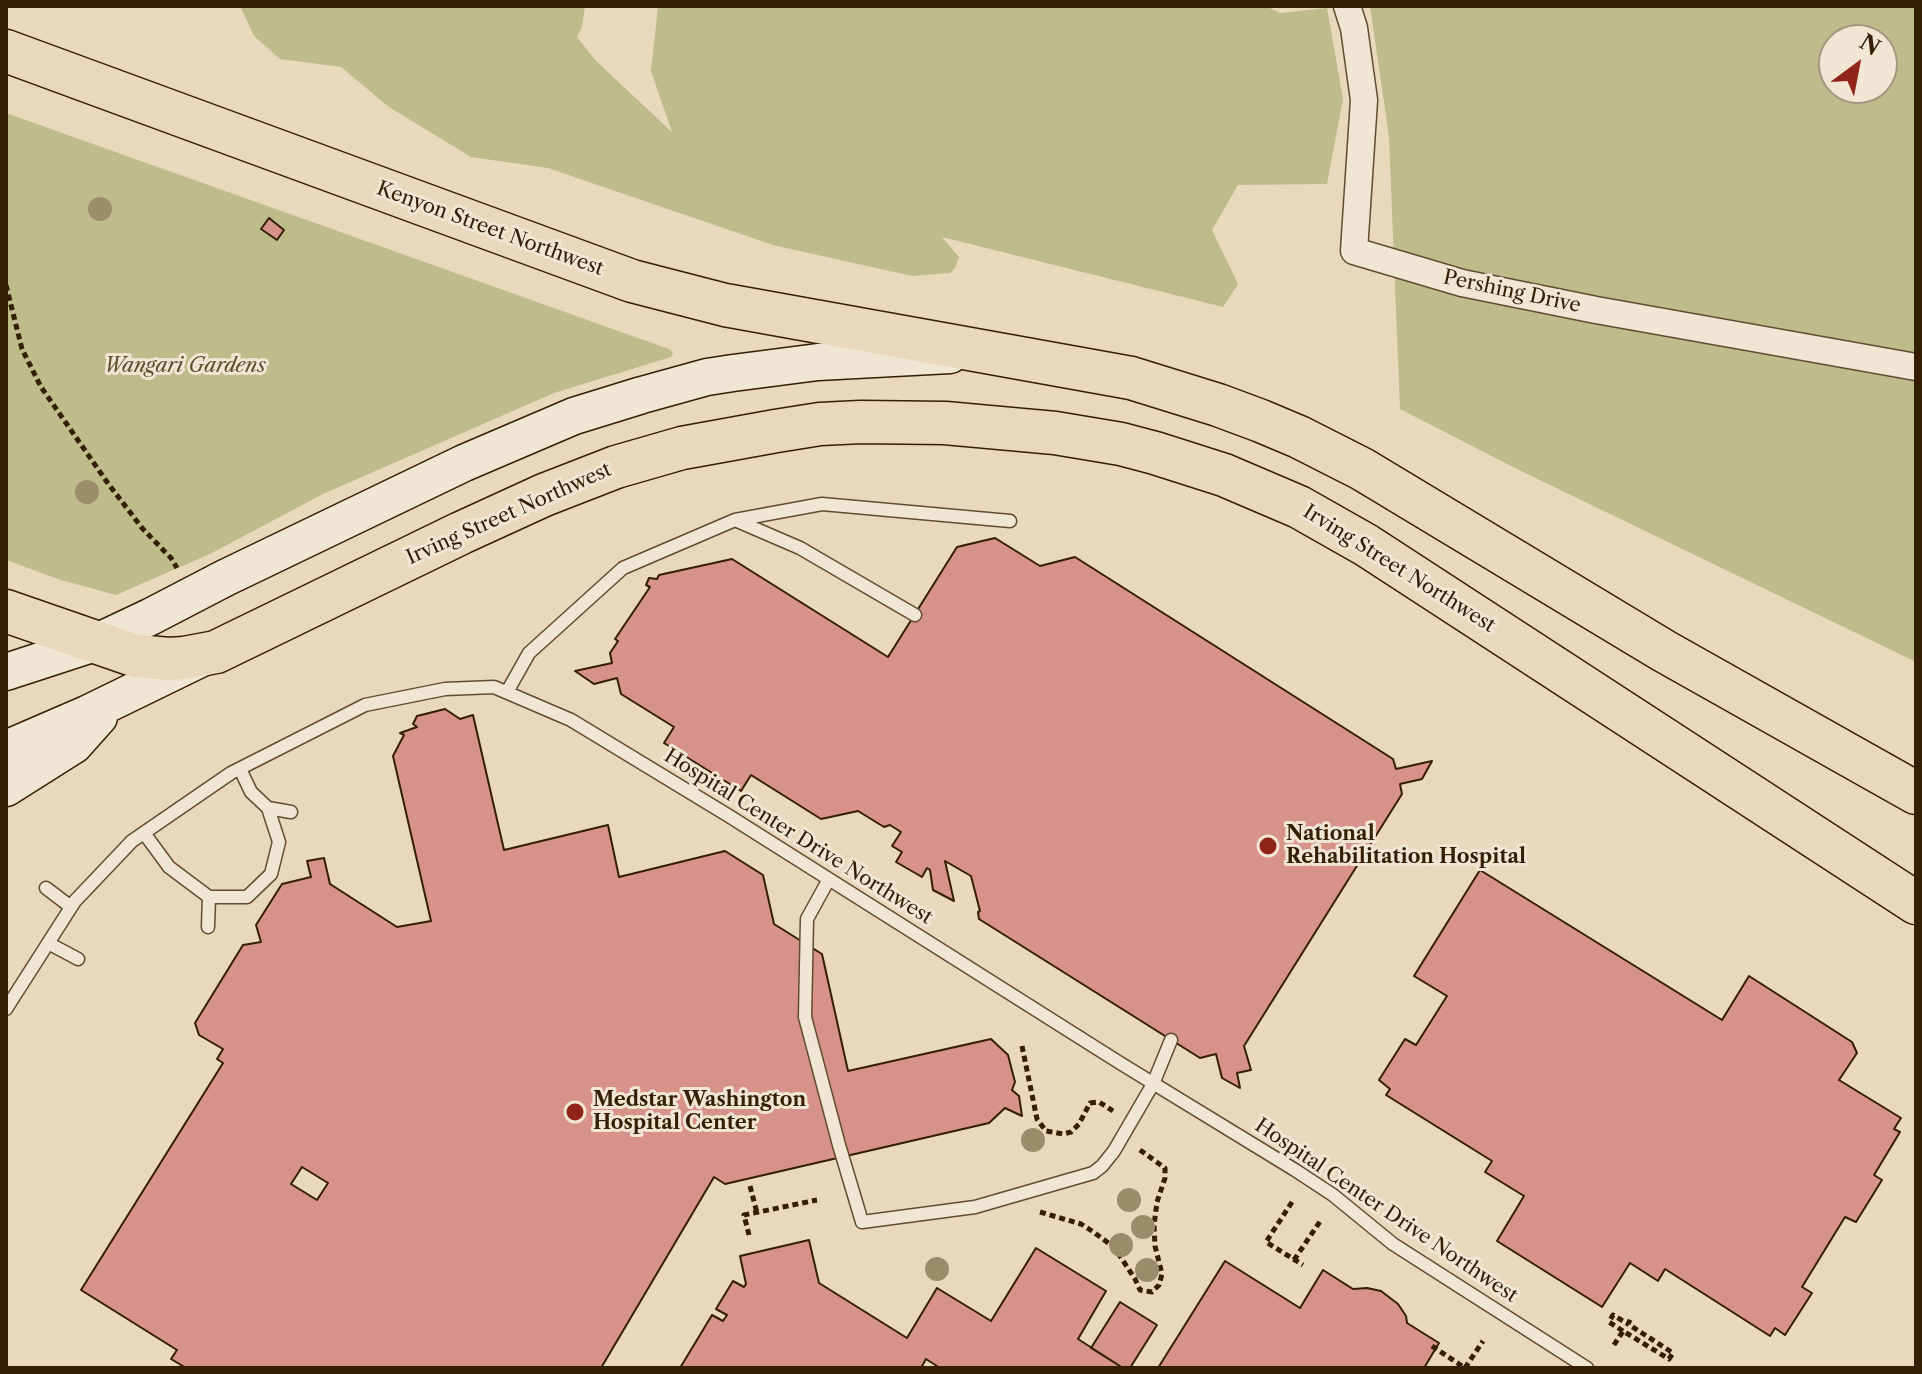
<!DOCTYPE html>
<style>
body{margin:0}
#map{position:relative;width:1922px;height:1374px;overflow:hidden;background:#e9d8bb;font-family:"Libre Caslon Text",serif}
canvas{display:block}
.frame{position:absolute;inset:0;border:8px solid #341e04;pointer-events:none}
.north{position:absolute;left:1818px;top:24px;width:80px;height:80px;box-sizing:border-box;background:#f1e6d3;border:2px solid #a59680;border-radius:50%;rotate:32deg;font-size:22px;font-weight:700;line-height:32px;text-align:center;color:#341e04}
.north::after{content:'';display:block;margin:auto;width:28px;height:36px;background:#8f2418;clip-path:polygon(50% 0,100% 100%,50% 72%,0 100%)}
</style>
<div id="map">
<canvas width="1922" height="1374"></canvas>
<div class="frame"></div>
<div class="north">N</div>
</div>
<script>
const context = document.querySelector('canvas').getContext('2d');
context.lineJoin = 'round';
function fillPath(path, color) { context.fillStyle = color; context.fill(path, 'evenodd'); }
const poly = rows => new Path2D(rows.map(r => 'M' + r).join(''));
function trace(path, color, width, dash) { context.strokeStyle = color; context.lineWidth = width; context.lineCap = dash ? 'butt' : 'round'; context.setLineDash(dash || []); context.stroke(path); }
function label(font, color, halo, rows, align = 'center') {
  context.font = font + ' "Libre Caslon Text",serif'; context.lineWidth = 6; context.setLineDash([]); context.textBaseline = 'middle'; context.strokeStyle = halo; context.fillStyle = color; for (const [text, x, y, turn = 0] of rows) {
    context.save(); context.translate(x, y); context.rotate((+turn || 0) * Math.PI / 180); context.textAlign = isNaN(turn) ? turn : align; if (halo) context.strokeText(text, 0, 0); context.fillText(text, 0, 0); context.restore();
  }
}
const green = poly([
 [240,6,585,6,582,27,577,37,595,60,672,132,651,71,658,6,1266,6,1280,13,1327,8,1343,99,1327,184,1238,185,1212,230,1238,284,1223,307,942,237,959,257,955,268,950,273,912,276,773,245,548,168,471,157,389,107,341,67,280,59,254,36],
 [1370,6,1916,6,1916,662,1517,469,1400,409,1389,137],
 [1834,40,1882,40,1882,88,1834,88],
 [6,113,669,349,673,353,671,357,554,393,323,494,210,554,116,595,61,580,6,560]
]);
const building = poly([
 [269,218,284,230,277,240,261,229,269,218],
 [995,538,1040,566,1075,557,1393,759,1396,769,1432,761,1422,779,1400,784,1402,794,1244,1046,1251,1070,1237,1073,1240,1088,1222,1078,1216,1054,1200,1058,979,919,978,912,980,911,971,876,945,861,954,901,933,890,930,870,927,868,922,877,896,862,902,852,892,846,901,832,890,825,884,827,858,811,821,819,751,775,741,791,664,743,674,727,621,694,617,678,594,684,575,671,612,663,610,653,618,641,615,639,650,587,646,585,649,578,657,579,659,575,732,559,888,657,957,547,995,538],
 [445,709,460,719,473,715,504,850,608,825,619,877,725,851,763,875,774,924,822,954,848,1071,991,1039,1008,1055,1015,1082,1012,1090,1019,1096,1022,1116,1005,1108,989,1123,725,1184,714,1177,601,1368,186,1368,171,1359,177,1350,81,1290,223,1063,217,1059,223,1049,199,1035,195,1023,243,945,261,942,256,925,282,884,311,877,307,861,324,858,330,884,397,927,431,921,393,756,404,735,400,733,417,727,413,724,417,716,445,709],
 [302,1167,328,1183,317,1200,291,1184,302,1167],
 [1480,870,1722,1020,1749,976,1852,1042,1857,1053,1839,1080,1901,1118,1894,1129,1900,1132,1874,1175,1882,1180,1856,1222,1845,1217,1802,1287,1812,1293,1785,1335,1775,1328,1770,1336,1665,1269,1658,1281,1630,1263,1602,1307,1497,1241,1524,1196,1485,1172,1492,1161,1386,1095,1390,1089,1379,1080,1405,1039,1416,1045,1447,996,1414,976,1480,870],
 [809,1240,819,1283,907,1338,937,1288,991,1321,1036,1248,1106,1291,1078,1339,1123,1368,940,1368,926,1359,921,1368,680,1368,712,1315,723,1321,727,1315,716,1309,733,1281,744,1287,746,1284,740,1256,809,1240],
 [1225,1261,1300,1308,1323,1270,1353,1289,1367,1288,1381,1291,1398,1304,1406,1316,1407,1323,1439,1343,1424,1368,1158,1368,1225,1261],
 [1120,1302,1157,1325,1130,1368,1123,1368,1091,1348,1120,1302]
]);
const path = poly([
 [6,285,22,349,41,387,107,482,142,528,171,558,177,568],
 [1022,1046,1037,1119,1046,1131,1063,1134,1071,1132,1079,1124,1090,1103,1099,1102,1113,1111],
 [750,1186,757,1213],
 [1292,1202,1266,1242,1303,1265],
 [1040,1212,1081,1224,1092,1231,1114,1247,1135,1279,1140,1290,1152,1292,1159,1285,1162,1274,1155,1246,1154,1225,1157,1202,1165,1178,1165,1168,1140,1150],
 [749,1235,744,1215,817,1200],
 [1294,1260,1321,1220],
 [1623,1331,1609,1322,1613,1315,1628,1324],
 [1614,1345,1623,1331,1669,1359,1673,1353,1628,1324,1631,1318],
 [1432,1346,1465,1368],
 [1465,1368,1483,1341]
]);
const service = poly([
 [735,520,800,548,915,615],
 [507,692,529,653,623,568,735,520,822,504,1010,521],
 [268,808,291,812],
 [144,833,169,867,209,897,247,897,271,874,279,842,268,808,251,792,240,769],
 [829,879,807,919,805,1017,839,1145,862,1222,975,1207,1093,1173,1102,1166,1114,1151,1153,1084,1171,1040],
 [46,888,71,907],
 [208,927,209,897],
 [48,943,78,959],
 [6,1009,75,901,132,841,231,773,365,705,445,689,494,687,571,720,729,816,1120,1063,1295,1170,1333,1195,1393,1244,1587,1368]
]);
const minor = poly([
 [1347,6,1354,28,1364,100,1354,251,1462,283,1596,310,1916,367]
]);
const secondary = poly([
 [6,672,95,643,150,617,225,578,464,463,574,416,642,395,707,377,733,373,818,362,950,355],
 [6,749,87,714,204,657],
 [6,788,74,745,99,717]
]);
const primary = poly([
 [6,51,632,281,725,305,1131,378,1218,405,1261,421,1299,437,1362,469,1664,651,1916,793],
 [6,611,136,656,169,659,184,658,216,652,461,533,544,495,616,467,682,448,776,431,820,424,861,422,945,423,1055,433,1121,444,1155,453,1224,475,1299,507,1366,545,1916,903]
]);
const trees = [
 [100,209],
 [87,492],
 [1033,1140],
 [1129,1200],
 [1143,1227],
 [1121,1245],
 [937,1269],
 [1147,1270]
];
const markers = [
 [1268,846,10,"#8f2418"],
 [575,1112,10,"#8f2418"]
];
const streetNames = [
 ["Kenyon Street Northwest",490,229,20],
 ["Pershing Drive",1512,292,12],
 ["Irving Street Northwest",509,514,-24],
 ["Irving Street Northwest",1399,569,32],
 ["Hospital Center Drive Northwest",798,837,32],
 ["Hospital Center Drive Northwest",1386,1211,34]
];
const parkNames = [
 ["Wangari Gardens",185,366]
];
const poiNames = [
 ["National",1286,834],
 ["Rehabilitation Hospital",1286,857],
 ["Medstar Washington",593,1100],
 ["Hospital Center",593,1123]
];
fillPath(green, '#bebc8b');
fillPath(building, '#d7938a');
trace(building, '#341e04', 2);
trace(service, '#614c32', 15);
trace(minor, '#614c32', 29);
trace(secondary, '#341e04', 39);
trace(primary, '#341e04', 45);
trace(path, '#341e04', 5, [6, 4]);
trace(service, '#f1e6d3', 12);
trace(minor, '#f1e6d3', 26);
trace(secondary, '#f1e6d3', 36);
trace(primary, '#e9d8bb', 42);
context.fillStyle = '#9c8c6c';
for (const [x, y] of trees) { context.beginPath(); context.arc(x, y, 12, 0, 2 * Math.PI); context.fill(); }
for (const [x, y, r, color] of markers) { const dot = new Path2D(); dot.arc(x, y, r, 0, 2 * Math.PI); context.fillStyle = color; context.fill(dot); trace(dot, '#f1e6d3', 3); }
label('20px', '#341e04', '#f1e6d3', streetNames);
label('italic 20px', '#5d4d2c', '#f1e6d3', parkNames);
label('bold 20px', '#341e04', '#f1e6d3', poiNames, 'left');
</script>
